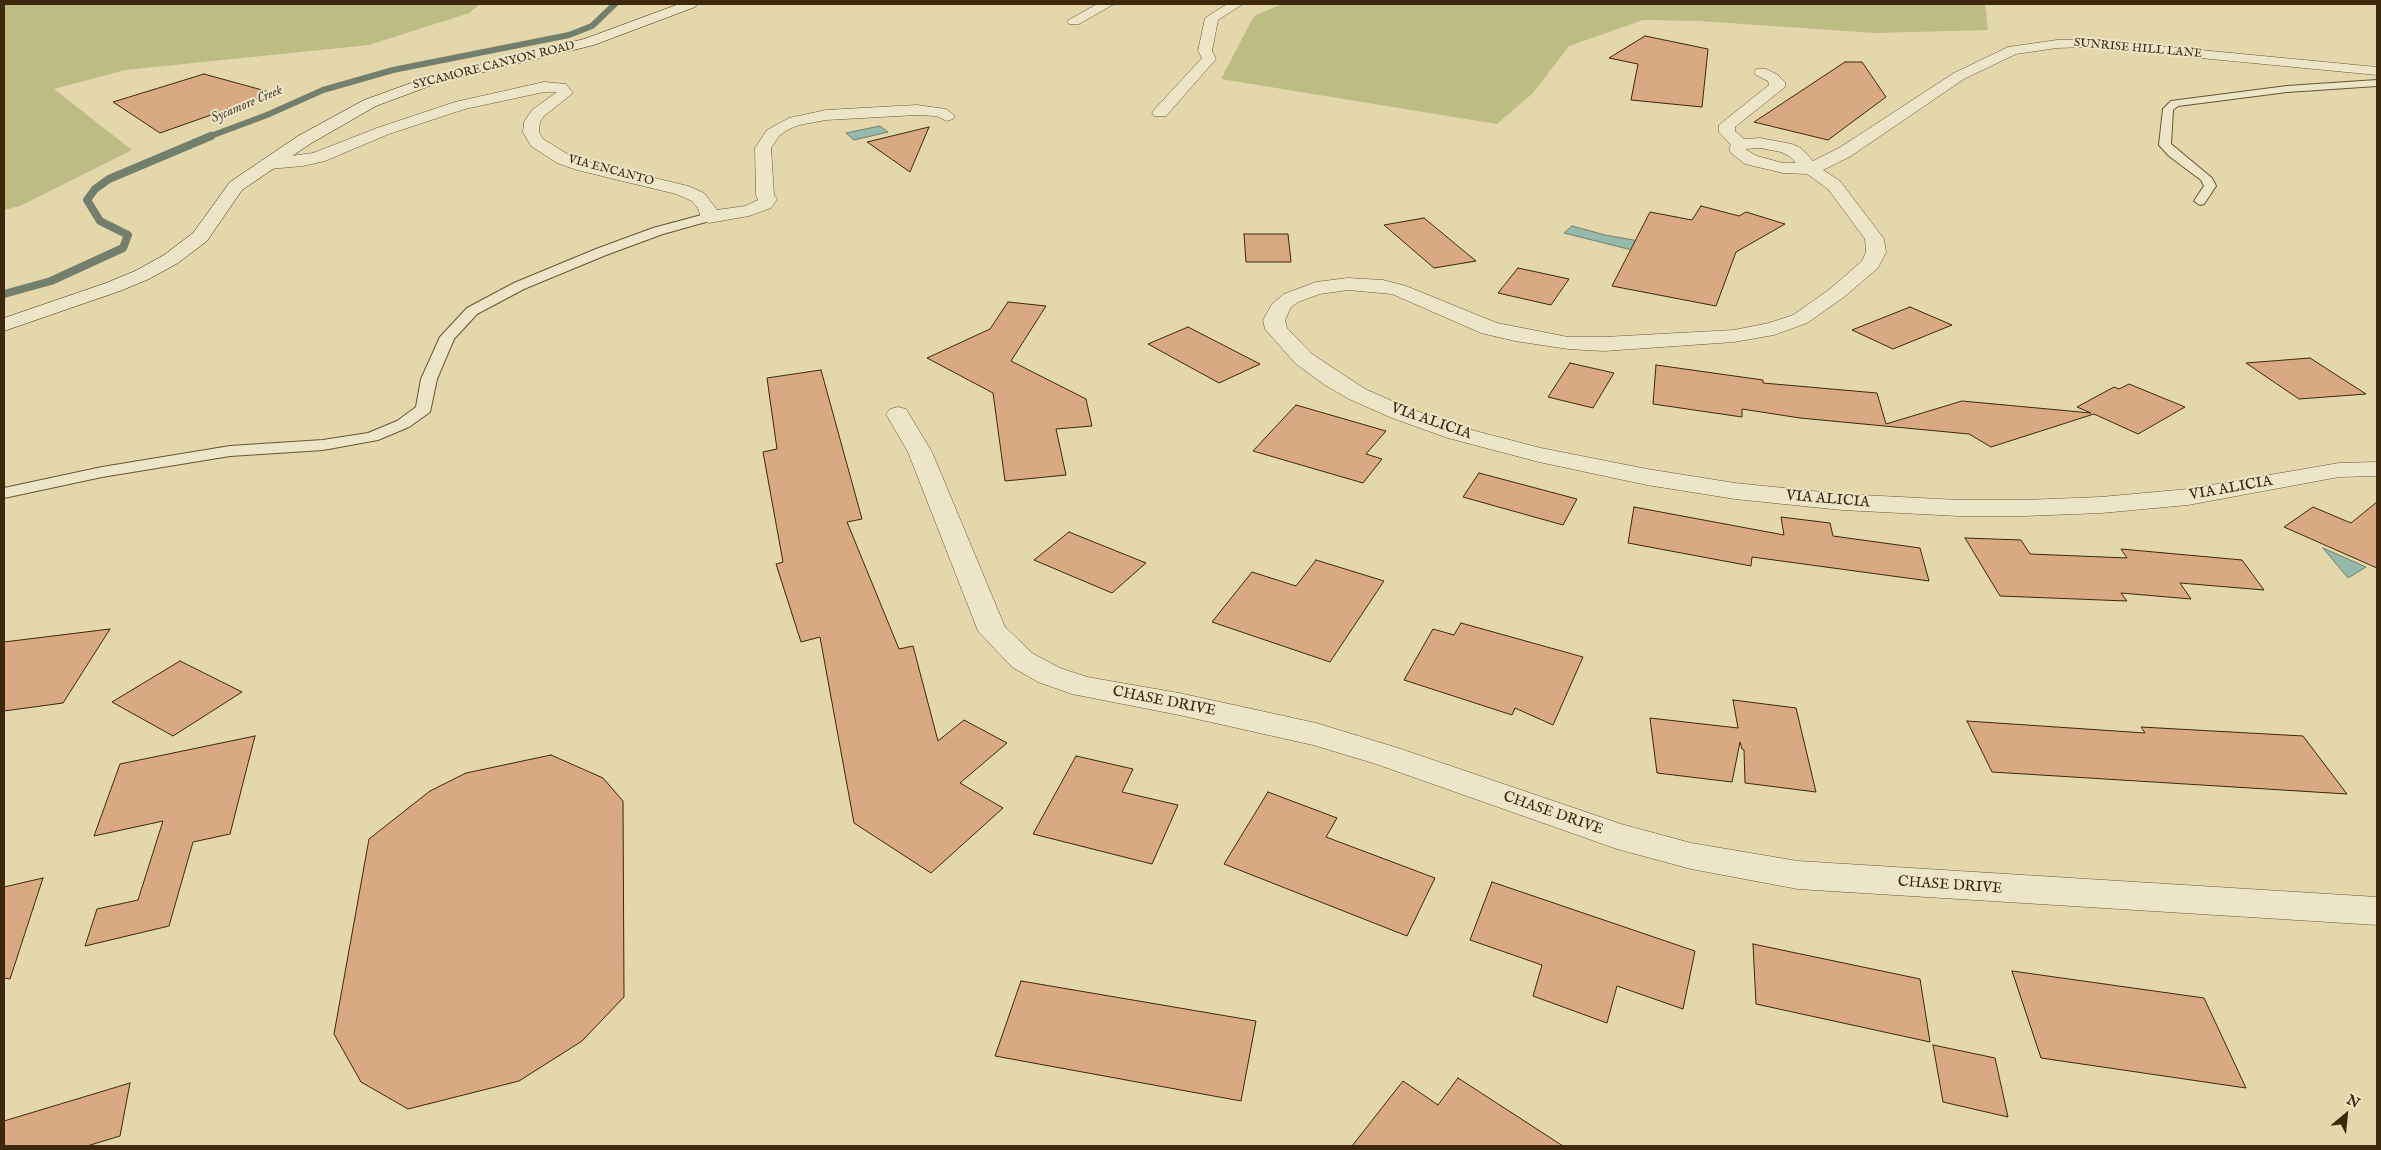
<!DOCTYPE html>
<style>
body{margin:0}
#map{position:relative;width:2381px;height:1150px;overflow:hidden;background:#e3d7ab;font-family:"IM FELL English",serif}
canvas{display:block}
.frame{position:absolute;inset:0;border:5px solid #3e280b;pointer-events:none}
.north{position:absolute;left:2321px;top:1090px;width:50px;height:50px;-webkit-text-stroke:4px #ede5c8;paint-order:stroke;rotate:28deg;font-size:14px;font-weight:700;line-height:20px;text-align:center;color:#3e280b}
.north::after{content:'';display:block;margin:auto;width:18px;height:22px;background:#3e280b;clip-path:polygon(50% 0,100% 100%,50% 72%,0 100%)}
</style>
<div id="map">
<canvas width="2381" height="1150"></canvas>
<div class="frame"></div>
<div class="north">N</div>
</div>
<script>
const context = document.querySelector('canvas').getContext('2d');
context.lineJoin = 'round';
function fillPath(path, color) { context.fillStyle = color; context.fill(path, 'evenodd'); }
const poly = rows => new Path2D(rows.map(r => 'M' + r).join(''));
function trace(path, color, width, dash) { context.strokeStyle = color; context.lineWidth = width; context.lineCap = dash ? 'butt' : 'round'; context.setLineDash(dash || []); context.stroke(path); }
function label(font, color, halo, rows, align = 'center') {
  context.font = font + ' "IM FELL English",serif'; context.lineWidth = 4; context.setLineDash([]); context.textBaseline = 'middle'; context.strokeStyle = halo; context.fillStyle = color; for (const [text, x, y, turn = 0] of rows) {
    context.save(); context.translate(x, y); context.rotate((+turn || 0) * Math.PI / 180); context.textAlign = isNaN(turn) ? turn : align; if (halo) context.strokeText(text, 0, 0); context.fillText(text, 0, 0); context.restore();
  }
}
const green = poly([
 [4,4,480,4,469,13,369,45,125,70,54,89,132,150,20,206,4,210],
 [1282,4,1985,4,1988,30,1875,33,1699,21,1643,20,1569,46,1533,93,1497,124,1221,79,1254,16]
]);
const water = poly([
 [880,126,888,132,854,140,846,133,880,126],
 [1572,226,1605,235,1639,241,1636,251,1564,233,1572,226],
 [2323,548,2366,567,2348,578,2323,548]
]);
const streamFar1 = poly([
 [208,137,267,115,323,90,393,70,569,35,592,26,615,4]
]);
const stream = poly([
 [4,294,51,281,123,248,128,235,100,221,87,200,95,189,109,179,211,136]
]);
const building = poly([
 [1645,36,1708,49,1702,107,1631,100,1638,64,1609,58,1645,36],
 [1845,62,1862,62,1886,97,1828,140,1754,122,1845,62],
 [204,74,273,93,160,133,113,102,204,74],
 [929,127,910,172,867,142,929,127],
 [1701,206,1739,216,1746,212,1785,224,1736,252,1716,306,1612,286,1650,212,1692,220,1701,206],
 [1424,218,1476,261,1434,268,1384,225,1424,218],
 [1244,234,1288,234,1291,262,1246,262,1244,234],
 [1518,268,1569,279,1551,305,1498,293,1518,268],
 [1008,302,1046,306,1011,361,1086,399,1092,426,1056,429,1066,475,1005,481,993,393,927,358,990,329,1008,302],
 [1910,307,1952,325,1893,349,1852,330,1910,307],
 [1188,327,1260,364,1219,383,1148,344,1188,327],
 [2310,358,2366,394,2299,399,2246,363,2310,358],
 [1570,363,1614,373,1593,408,1548,397,1570,363],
 [1656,365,1763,380,1763,383,1877,393,1886,424,1962,401,2091,413,2077,407,2114,387,2119,389,2129,384,2185,407,2138,434,2094,414,1991,447,1969,434,1800,418,1742,409,1742,417,1653,404,1656,365],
 [821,370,862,519,847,522,899,649,913,646,938,741,964,720,1007,743,960,783,1003,808,931,873,854,823,820,637,801,642,776,564,783,562,763,452,777,449,767,378,821,370],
 [1296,405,1386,431,1366,454,1382,459,1363,483,1253,451,1296,405],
 [1479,473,1577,499,1563,525,1463,497,1479,473],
 [2377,502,2377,568,2284,527,2313,507,2351,523,2377,502],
 [1634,507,1784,535,1781,517,1830,523,1833,536,1920,548,1929,581,1752,557,1751,566,1628,543,1634,507],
 [1069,532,1146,563,1112,593,1034,560,1069,532],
 [1965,538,2021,540,2030,554,2127,558,2121,549,2242,560,2264,590,2180,583,2191,599,2121,593,2127,601,2000,596,1965,538],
 [1316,560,1384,581,1330,662,1212,622,1252,572,1296,586,1316,560],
 [1461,623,1583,657,1553,725,1515,708,1512,715,1404,680,1433,629,1454,635,1461,623],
 [110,629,63,703,4,711,4,642,110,629],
 [180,661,242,692,173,736,112,702,180,661],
 [1733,700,1796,708,1816,792,1745,783,1744,750,1742,749,1740,742,1732,782,1657,773,1650,718,1738,728,1733,700],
 [1967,721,2145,733,2141,727,2303,736,2347,794,1992,772,1967,721],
 [255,736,230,834,193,842,169,926,85,946,97,909,138,900,163,821,94,836,120,764,255,736],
 [551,755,603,778,623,801,624,997,582,1041,519,1081,408,1109,361,1082,334,1034,369,839,430,791,466,773,551,755],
 [1076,756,1133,769,1122,792,1178,805,1152,864,1033,834,1076,756],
 [1268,792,1337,818,1326,837,1435,878,1407,936,1224,864,1268,792],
 [43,878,10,979,4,978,4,887,43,878],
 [1492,882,1695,951,1683,1009,1617,986,1607,1023,1533,996,1542,965,1470,940,1492,882],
 [1753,944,1920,979,1930,1042,1756,1004,1753,944],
 [2012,971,2204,998,2246,1088,2041,1058,2012,971],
 [1021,981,1256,1021,1241,1101,995,1056,1021,981],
 [1933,1045,1995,1058,2008,1117,1943,1102,1933,1045],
 [1458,1078,1563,1146,1352,1146,1403,1081,1438,1105,1458,1078],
 [130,1083,120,1136,87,1146,4,1146,4,1121,130,1083]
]);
const lane = poly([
 [2377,80,2377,86,2287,92,2178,106,2173,110,2171,144,2212,178,2216,186,2204,204,2200,205,2194,201,2204,186,2201,180,2169,156,2159,145,2163,109,2171,101,2287,86,2377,80],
 [709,213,713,214,715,217,713,220,663,234,606,255,524,289,477,314,454,339,437,379,430,412,409,427,378,440,323,450,230,456,102,477,4,498,4,488,102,467,230,446,323,440,368,433,397,421,416,407,421,379,440,337,467,308,514,283,596,249,653,228,709,213]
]);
const street = poly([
 [1097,4,1114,4,1079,24,1069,24,1067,21,1097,4],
 [1227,4,1243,4,1218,20,1212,51,1216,59,1166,116,1154,116,1152,113,1154,110,1202,58,1198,51,1205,18,1227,4],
 [2086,39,2377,67,2377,75,2086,47,2057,48,2016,54,1964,79,1851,156,1823,170,1840,181,1884,239,1886,252,1878,268,1844,297,1807,323,1774,335,1734,342,1604,351,1568,349,1515,341,1481,333,1392,294,1348,290,1320,294,1298,302,1291,307,1285,320,1287,328,1312,354,1365,389,1408,408,1464,428,1541,448,1647,469,1735,483,1842,494,1959,500,2024,500,2101,497,2188,489,2339,463,2377,462,2377,476,2339,477,2188,505,2101,513,2024,516,1959,516,1842,510,1735,499,1647,485,1539,462,1448,438,1392,418,1349,399,1325,385,1296,364,1265,329,1263,320,1272,304,1284,294,1316,282,1348,278,1383,280,1406,286,1497,323,1568,337,1604,337,1734,330,1769,323,1793,315,1830,289,1862,261,1866,252,1865,239,1828,189,1807,174,1783,173,1745,164,1731,153,1729,149,1731,145,1719,132,1719,125,1769,85,1768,81,1756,75,1754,72,1756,69,1766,69,1778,75,1785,82,1785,87,1735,127,1735,131,1744,139,1760,138,1792,144,1801,148,1813,161,1839,148,1954,73,2008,47,2057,40,2086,39],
 [1760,148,1781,152,1789,156,1796,163,1783,163,1757,156,1745,149,1760,148],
 [544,82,566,84,573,93,544,116,540,122,539,132,543,139,569,155,589,162,688,186,704,193,717,210,745,206,758,200,756,195,755,148,767,130,789,118,826,110,917,105,946,109,955,116,953,119,947,121,936,116,917,115,826,120,799,125,787,130,779,136,771,148,774,195,777,199,771,208,749,216,709,223,702,221,698,208,692,201,676,194,577,170,557,163,531,146,523,132,524,122,532,110,557,92,544,92,465,109,389,134,325,161,303,166,268,169,262,168,259,164,262,160,268,159,313,153,377,128,455,102,544,82],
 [898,407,906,409,932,452,1005,627,1032,653,1060,668,1087,677,1179,693,1316,723,1398,748,1621,824,1691,843,1798,861,2377,897,2377,925,1798,889,1691,869,1617,849,1376,764,1313,745,1179,715,1072,694,1038,682,1012,667,978,631,908,452,886,414,890,409,898,407]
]);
const secondary = poly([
 [679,4,697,4,695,7,594,45,435,84,376,106,310,144,242,190,207,241,178,263,149,279,120,291,4,331,4,318,106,283,135,271,164,255,193,233,230,182,298,136,364,100,425,78,584,39,679,4]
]);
const farStreetnames = [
 ["SUNRISE HILL LANE",2138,49,5],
 ["SYCAMORE CANYON ROAD",494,66,-14],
 ["VIA ENCANTO",611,171,15]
];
const farWaternames = [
 ["Sycamore Creek",247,105,-23]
];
const streetNames = [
 ["VIA ALICIA",1431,422,19],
 ["VIA ALICIA",2231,489,-10],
 ["VIA ALICIA",1828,500,5],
 ["CHASE DRIVE",1164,702,11],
 ["CHASE DRIVE",1553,814,19],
 ["CHASE DRIVE",1950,886,4]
];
fillPath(green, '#bcbc83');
fillPath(water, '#95b9ad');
trace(water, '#727f6c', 1);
trace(streamFar1, '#727f6c', 6);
trace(stream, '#727f6c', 8);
fillPath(building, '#d9aa81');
trace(building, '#3e280b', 1);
trace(lane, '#675433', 2);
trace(street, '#675433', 1);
trace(secondary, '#3e280b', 1);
fillPath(lane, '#ede5c8');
fillPath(street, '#ede5c8');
fillPath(secondary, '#ede5c8');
label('12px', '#3e280b', '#ede5c8', farStreetnames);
label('italic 14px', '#544c34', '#ede5c8', farWaternames);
label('15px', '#3e280b', '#ede5c8', streetNames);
</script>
